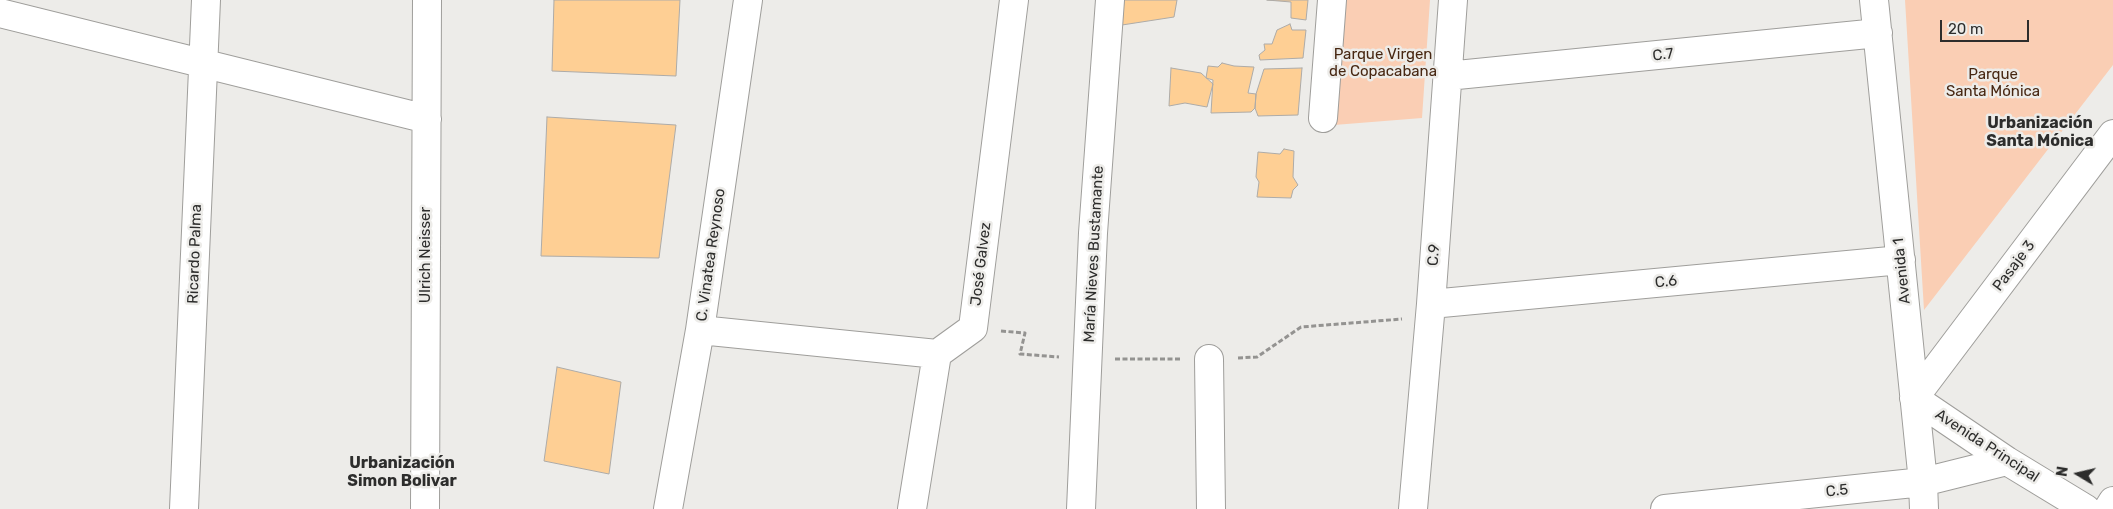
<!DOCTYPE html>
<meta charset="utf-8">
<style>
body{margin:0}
#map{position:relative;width:2113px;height:509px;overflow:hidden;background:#edece9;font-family:Rubik,sans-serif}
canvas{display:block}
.north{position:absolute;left:2053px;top:449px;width:50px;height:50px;-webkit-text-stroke:4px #edece9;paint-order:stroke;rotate:279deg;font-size:14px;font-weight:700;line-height:20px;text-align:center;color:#2d2d2c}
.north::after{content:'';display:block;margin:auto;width:18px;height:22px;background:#2d2d2c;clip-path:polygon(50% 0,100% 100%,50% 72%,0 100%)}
.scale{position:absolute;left:1940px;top:20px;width:89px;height:22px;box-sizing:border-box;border:2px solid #2d2d2c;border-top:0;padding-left:6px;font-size:15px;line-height:18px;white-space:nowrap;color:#2d2d2c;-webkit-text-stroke:4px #edece9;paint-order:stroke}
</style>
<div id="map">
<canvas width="2113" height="509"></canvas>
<div class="north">N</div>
<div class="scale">20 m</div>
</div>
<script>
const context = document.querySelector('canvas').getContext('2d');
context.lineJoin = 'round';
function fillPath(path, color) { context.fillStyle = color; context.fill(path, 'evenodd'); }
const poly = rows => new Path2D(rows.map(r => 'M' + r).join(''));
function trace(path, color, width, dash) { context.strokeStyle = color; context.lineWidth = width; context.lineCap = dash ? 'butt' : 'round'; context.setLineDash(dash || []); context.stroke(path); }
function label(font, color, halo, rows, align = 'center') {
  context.font = font + ' Rubik,sans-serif'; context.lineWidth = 5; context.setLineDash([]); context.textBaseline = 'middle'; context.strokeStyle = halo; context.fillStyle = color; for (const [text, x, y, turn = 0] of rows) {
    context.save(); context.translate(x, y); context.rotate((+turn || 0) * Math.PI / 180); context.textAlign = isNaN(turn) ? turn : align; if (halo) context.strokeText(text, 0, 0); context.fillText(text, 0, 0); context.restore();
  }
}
const green = poly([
 [1346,0,1430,0,1422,118,1334,125],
 [1905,0,2113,0,2113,65,1924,310]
]);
const building = poly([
 [554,0,680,0,676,76,552,71,554,0],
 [1124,0,1177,0,1174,17,1122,25,1124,0],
 [1267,0,1308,0,1306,20,1291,18,1291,2,1267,0],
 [1290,24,1292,30,1306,30,1303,58,1260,60,1259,55,1265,50,1264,44,1272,44,1277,30,1290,24],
 [1222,63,1234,66,1254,67,1248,93,1256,94,1255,108,1251,112,1211,113,1213,80,1206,78,1208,66,1218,67,1222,63],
 [1171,68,1201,73,1213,84,1207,107,1185,103,1169,106,1171,68],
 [1302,68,1298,115,1258,116,1255,108,1256,94,1264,69,1302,68],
 [547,117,676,125,659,258,541,256,547,117],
 [1284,149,1294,151,1293,177,1298,185,1293,190,1291,198,1257,197,1259,182,1256,177,1258,152,1280,154,1284,149],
 [557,367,621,382,609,474,544,461,557,367]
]);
const path = poly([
 [1001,331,1025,333,1020,354,1059,357],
 [1238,358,1257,357,1301,327,1402,319],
 [1115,359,1182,359]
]);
const minor = poly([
 [1874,0,1923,482,1924,509],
 [0,13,427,119],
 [1447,76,1878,33],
 [1323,118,1332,0],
 [1431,304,1901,260],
 [700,330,937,354],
 [1209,359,1211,509],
 [184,509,206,0],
 [425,509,427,0],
 [668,509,700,330,748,0],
 [912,509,937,354,973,328,1014,0],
 [1081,509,1093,233,1110,0],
 [1413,509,1431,304,1453,0],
 [1665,509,1923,482,2007,461],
 [2086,509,2007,461,1914,398,2113,134],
 [2108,509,2113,501]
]);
const parkNames = [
 ["Parque Virgen",1383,55],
 ["de Copacabana",1383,72],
 ["Parque",1993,75],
 ["Santa Mónica",1993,92]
];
const streetNames = [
 ["C.7",1663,55,-6],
 ["Ricardo Palma",195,254,-88],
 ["María Nieves Bustamante",1094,254,-87],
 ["Ulrich Neisser",426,255,-90],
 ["C. Vinatea Reynoso",711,255,-82],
 ["C.9",1434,255,-86],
 ["José Galvez",981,264,-83],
 ["Pasaje 3",2014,266,-53],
 ["Avenida 1",1902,271,-96],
 ["C.6",1666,282,-5],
 ["Avenida Principal",1987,446,33],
 ["C.5",1837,491,-6]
];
const neighbourhoodNames = [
 ["Urbanización",2040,123],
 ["Santa Mónica",2040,141],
 ["Urbanización",402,463],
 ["Simon Bolivar",402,481]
];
fillPath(green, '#faceb4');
fillPath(building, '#fecf94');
trace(building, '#adaba8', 1);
trace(minor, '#9f9e9b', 30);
trace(path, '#949391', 3, [5, 2.5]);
trace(minor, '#fff', 28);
label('15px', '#472712', '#edece9', parkNames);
label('15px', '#2d2d2c', '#edece9', streetNames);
label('bold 16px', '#2d2d2c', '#edece9', neighbourhoodNames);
</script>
